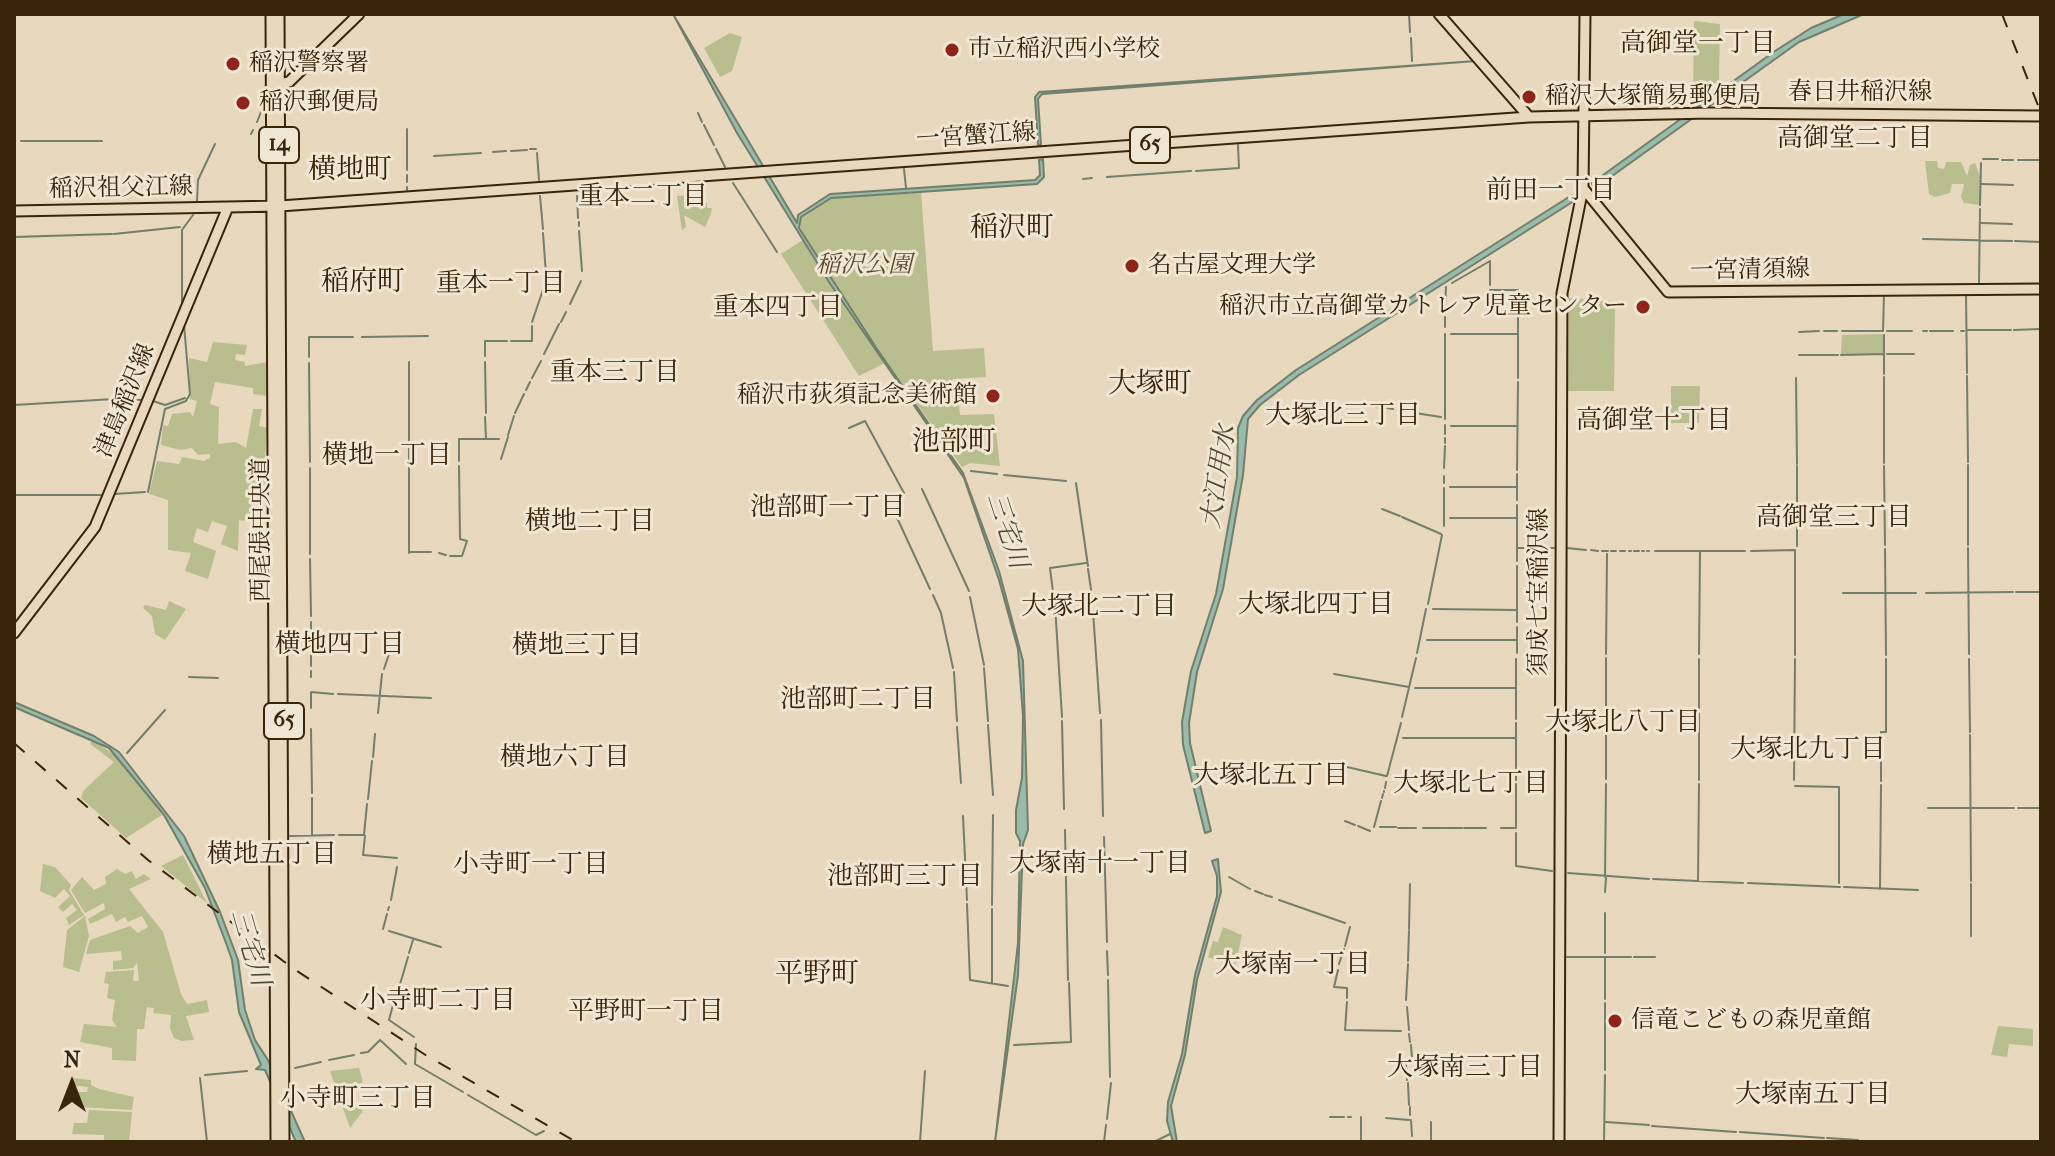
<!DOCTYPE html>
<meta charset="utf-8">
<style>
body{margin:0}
#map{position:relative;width:2055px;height:1156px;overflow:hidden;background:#e8d8bd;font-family:"IM FELL French Canon",serif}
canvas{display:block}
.frame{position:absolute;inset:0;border:16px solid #39250a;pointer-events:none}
.north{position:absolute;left:32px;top:1044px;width:80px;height:80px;-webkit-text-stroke:6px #f0e6d4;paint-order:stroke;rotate:0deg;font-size:22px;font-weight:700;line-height:32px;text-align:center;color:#39250a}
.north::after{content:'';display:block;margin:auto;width:28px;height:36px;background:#39250a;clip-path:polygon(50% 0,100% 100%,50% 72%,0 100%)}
</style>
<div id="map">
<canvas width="2055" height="1156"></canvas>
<div class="frame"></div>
<div class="north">N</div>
</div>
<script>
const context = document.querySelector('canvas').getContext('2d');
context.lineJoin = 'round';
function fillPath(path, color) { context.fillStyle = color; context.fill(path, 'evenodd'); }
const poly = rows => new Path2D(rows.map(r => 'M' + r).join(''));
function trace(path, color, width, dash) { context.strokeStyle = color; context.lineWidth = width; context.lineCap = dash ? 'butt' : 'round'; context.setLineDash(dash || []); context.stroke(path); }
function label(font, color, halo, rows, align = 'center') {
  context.font = font + ' "IM FELL French Canon","Noto Serif JP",serif'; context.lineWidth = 6; context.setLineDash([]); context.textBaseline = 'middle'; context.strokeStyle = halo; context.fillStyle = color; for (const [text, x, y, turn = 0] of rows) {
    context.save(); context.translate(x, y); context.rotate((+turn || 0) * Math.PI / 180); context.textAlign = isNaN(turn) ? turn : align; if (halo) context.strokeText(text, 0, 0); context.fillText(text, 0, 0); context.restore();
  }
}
const green = poly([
 [1694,21,1720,24,1719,80,1693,103],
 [730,33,742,37,732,71,720,77,704,48],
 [1925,161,1937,161,1938,168,1944,169,1946,162,1961,162,1967,176,1970,165,1975,163,1980,176,1980,205,1964,203,1961,197,1964,184,1952,184,1950,193,1935,197,1929,194],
 [921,192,933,351,984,348,986,377,953,379,950,385,957,388,960,415,994,414,1000,466,970,463,962,467,887,362,859,376,781,254,806,238,800,227,801,217,831,198],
 [693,195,694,204,707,203,707,208,712,208,711,214,705,227,684,215,686,227,682,230,677,196],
 [1569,298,1615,301,1614,391,1568,391],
 [1883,334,1883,354,1841,354,1842,335],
 [213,342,247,345,245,355,236,354,235,360,245,362,245,366,267,362,267,396,253,394,253,388,215,382,210,404,219,407,218,444,236,442,246,448,253,409,262,409,259,426,267,428,265,460,268,497,257,494,251,522,239,520,238,551,221,544,227,526,212,521,208,532,197,528,193,542,216,551,208,579,185,571,191,553,168,550,168,500,149,494,157,461,179,464,182,457,204,461,210,458,210,454,198,455,192,448,180,450,161,445,163,425,168,426,172,414,190,412,193,417,197,401,190,399,189,358,207,362],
 [1671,386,1700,386,1699,423,1671,423],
 [169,601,186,609,165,640,155,634,152,616,143,608,145,605,166,610],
 [93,740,120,759,162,815,126,838,81,798,83,791,114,762,90,744],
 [183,855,207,903,161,866],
 [43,864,55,867,71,885,69,890,84,915,69,925,66,918,77,910,72,904,63,912,58,907,70,896,64,889,55,898,40,891],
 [117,869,125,874,132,871,136,879,144,874,151,879,129,889,163,932,181,994,187,1004,207,1000,209,1012,186,1016,194,1040,181,1041,174,1038,170,1028,171,1015,153,1013,154,1008,147,1007,144,1029,137,1029,136,1061,112,1060,112,1048,80,1042,84,1024,117,1027,112,1020,115,1000,107,998,109,984,104,983,106,972,134,970,133,981,139,981,137,963,133,968,113,970,113,961,122,960,121,951,86,954,90,940,130,926,138,933,148,927,142,916,128,922,125,917,116,922,112,914,90,924,88,919,105,909,104,903,85,913,71,890,82,877,94,890,106,884,105,877],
 [85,916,89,936,79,972,63,967,67,930],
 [1223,927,1242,935,1235,967,1208,957,1213,941,1218,942],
 [1998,1026,2033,1029,2033,1046,2009,1044,2007,1057,1991,1055],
 [359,1068,363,1082,341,1093,363,1111,350,1128,330,1071],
 [71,1078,91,1080,91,1085,99,1089,134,1097,132,1110,79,1107,76,1092,87,1092,88,1087,70,1085],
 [89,1110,132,1112,129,1142,104,1142,104,1135,72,1134,74,1123,87,1123]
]);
const water = poly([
 [673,14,797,223,798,215,830,194,1035,180,1040,175,1039,160,1043,159,1044,177,1037,184,831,198,801,217,799,228,877,349,963,473,999,571,1023,661,1028,830,1023,844,1018,975,995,1142,1018,943,1020,841,1016,833,1016,810,1022,778,1023,716,1018,649,999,580,964,478,829,282,737,133,673,14],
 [1844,14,1864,14,1799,42,1594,189,1592,183,1775,51,1811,28,1844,14],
 [1476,61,1042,94,1038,99,1041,145,1038,145,1035,97,1039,92,1476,61],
 [1572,195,1574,201,1299,375,1260,405,1248,419,1243,475,1223,589,1197,672,1189,723,1190,743,1211,831,1205,833,1183,745,1182,722,1191,671,1216,594,1237,477,1238,428,1243,416,1257,400,1296,370,1572,195],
 [14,702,94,736,119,752,184,836,220,912,238,960,245,1010,255,1040,268,1060,305,1142,296,1142,265,1070,256,1069,261,1065,239,1012,232,960,226,943,205,888,164,815,109,748,14,707,14,702],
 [1218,859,1221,892,1197,980,1185,1055,1171,1106,1177,1142,1173,1142,1167,1121,1168,1102,1182,1054,1195,975,1217,896,1217,876,1212,861,1218,859]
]);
const stream = poly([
 [1409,14,1410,32],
 [1411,38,1412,61],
 [698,113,702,122],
 [257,122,261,112],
 [704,125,714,145],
 [407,129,407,170],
 [251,134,253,130],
 [21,141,102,141],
 [530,149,536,149],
 [716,149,725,167],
 [511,151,527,150],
 [493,152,506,151],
 [537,153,539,180],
 [434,156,481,153],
 [1983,159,1998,159],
 [2002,160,2013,160],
 [2018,160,2041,160],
 [904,169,906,188],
 [1196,171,1239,168,1238,145],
 [407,175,407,182],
 [1107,177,1191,171],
 [1083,179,1092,178],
 [733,183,777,252],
 [1982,184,2013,185],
 [407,187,407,190],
 [540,196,543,229],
 [577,196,578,218],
 [197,201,198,180,215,144],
 [1980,205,1981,163],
 [579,222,579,226],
 [1981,223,2012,224],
 [579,231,582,271],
 [543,233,546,275],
 [114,234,180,227],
 [14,237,112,234],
 [1923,239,2012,241],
 [2015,241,2041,242],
 [1452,283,1490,261,1490,285],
 [1979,284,1980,209],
 [1490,290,1518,290,1518,378],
 [1966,295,1967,373],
 [570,304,581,281],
 [182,306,182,230,193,215],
 [1445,306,1446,287],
 [532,322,546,281],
 [561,322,566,312],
 [1445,327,1445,317],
 [1968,330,2011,330],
 [2014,330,2041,329],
 [1824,331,1837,331],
 [1842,331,1883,331,1884,294],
 [1887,331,1912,331],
 [1923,331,1927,331],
 [1930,331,1953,331],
 [1961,331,1964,331],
 [1799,332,1819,331],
 [1451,334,1518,334],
 [362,337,428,336],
 [511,341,532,341,532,326],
 [544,354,559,324],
 [1887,354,1914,354],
 [1799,355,1838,355],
 [1841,355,1884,354],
 [485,356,485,341,507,341],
 [309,357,309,337,353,337],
 [409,362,409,461],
 [485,362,486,413],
 [309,363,310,462],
 [1884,374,1884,335],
 [1967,376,1968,462],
 [1884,377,1884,463],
 [532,378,541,361],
 [1796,378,1797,464],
 [859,381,873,404,896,393],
 [526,390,530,382],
 [117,399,143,400],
 [153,401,165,405,185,398],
 [14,405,114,399],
 [1376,407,1383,408],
 [1387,408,1393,409],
 [1398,410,1411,412],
 [515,413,524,394],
 [1415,413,1441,417],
 [485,417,486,439],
 [1445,419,1445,334],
 [1451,426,1517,426],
 [849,428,865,421,904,493],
 [1445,434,1445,425],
 [508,435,514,416],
 [1445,443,1445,438],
 [501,459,508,437],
 [459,461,459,439,499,439],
 [1968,465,1968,545],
 [1797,466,1797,546],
 [1884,466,1885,545],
 [409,467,409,553],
 [310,468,310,554],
 [1444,468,1445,446],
 [1517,470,1518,382],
 [971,471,997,474],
 [1004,475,1066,481],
 [1444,476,1444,483],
 [1076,483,1088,566],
 [1450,487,1517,487],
 [922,489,969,591],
 [148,492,165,409,186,401,190,394,184,325],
 [114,494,145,492],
 [14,495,103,495],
 [1517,500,1517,474],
 [892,507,930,589],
 [1382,509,1400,516],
 [1402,517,1441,534],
 [1450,518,1517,518],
 [1444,526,1444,488],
 [1518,548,1554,548],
 [1567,548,1586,550],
 [1968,548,1969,654],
 [1885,549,1886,655],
 [1591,550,1598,551],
 [1602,551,1608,551],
 [1611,551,1616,551],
 [1620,551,1625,551],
 [1629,551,1631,551],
 [1634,551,1639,551],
 [1642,551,1644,551],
 [1647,551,1649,551],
 [1655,551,1745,551],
 [1751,551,1795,550,1795,655],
 [409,552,431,552],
 [439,553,446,555],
 [450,556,462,556,467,541,460,539,459,466],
 [310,559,311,616],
 [1517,561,1517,505],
 [1088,569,1093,603],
 [2016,592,2041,592],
 [1843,593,1916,593],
 [1926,593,2013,592],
 [933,595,941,613,953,668],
 [970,597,984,665],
 [1054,600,1050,568,1086,563],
 [1428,604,1442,535],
 [1055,605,1062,717],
 [1433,609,1517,610],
 [1093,611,1100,713],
 [311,622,311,666],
 [1517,622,1517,566],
 [1427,640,1517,640],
 [1417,653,1426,609],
 [1517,653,1517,627],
 [1606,654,1607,554],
 [1699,654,1700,551],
 [1969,659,1970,732],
 [984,668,988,721],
 [384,669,395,636],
 [311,671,311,677],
 [954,672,957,721],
 [1334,674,1409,687],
 [189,677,218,678],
 [1415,688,1516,688],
 [338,694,431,698],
 [311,708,311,692,333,694],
 [378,713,382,674],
 [1402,717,1416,658],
 [1516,719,1516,659],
 [1101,720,1103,816],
 [1062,721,1064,809],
 [988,725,993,795],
 [957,727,961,783],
 [311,729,312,793],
 [1970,735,1971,881],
 [1403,738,1516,738],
 [127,753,165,710],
 [373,757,375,734],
 [1347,767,1386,776],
 [1387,776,1401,723],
 [1606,779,1606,658],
 [1516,780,1516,723],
 [1699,780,1699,659],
 [1794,780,1795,659],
 [1881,781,1881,732,1886,732,1886,659],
 [1795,786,1839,787,1839,883],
 [1385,788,1386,782],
 [1384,792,1384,791],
 [312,798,312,835],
 [1382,798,1383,794],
 [368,799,372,761],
 [1928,808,2014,808],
 [2018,808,2041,808],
 [963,816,967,900],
 [1345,821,1355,825],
 [1358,826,1370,831],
 [1374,827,1381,801],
 [1380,827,1396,827],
 [1398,828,1409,828],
 [1410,828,1416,828],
 [1423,828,1441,828],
 [1442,828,1462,828],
 [1464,828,1486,828],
 [1501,828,1516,828,1516,784],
 [1065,830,1068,980],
 [1516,833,1516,866,1552,871],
 [339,835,364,835,367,804],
 [290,836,334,835],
 [365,836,363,855,397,858],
 [1104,837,1107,942],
 [1568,873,1649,879],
 [1229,877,1250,889],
 [1605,877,1606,784],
 [1653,879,1743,883],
 [1698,881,1699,784],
 [1748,883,1840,887],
 [1971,884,1971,936],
 [1844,887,1918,890],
 [1880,889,1881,785],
 [1255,891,1263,894],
 [1605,892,1606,878],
 [1265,895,1272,897],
 [391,900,397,867],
 [1279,900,1345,923],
 [967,904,970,980,1008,986],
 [992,905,993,815],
 [388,910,389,907],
 [383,929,387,914],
 [1409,929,1410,884],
 [389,931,441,947],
 [1345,946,1350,927],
 [1107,951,1108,975],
 [409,953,413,940],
 [1605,953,1605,913],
 [1567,957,1631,957],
 [1634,957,1655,957],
 [1408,961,1409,931],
 [1339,964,1344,949],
 [1338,970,1334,987,1347,988,1347,998],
 [1108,980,1110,1077],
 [992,983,992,909],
 [396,998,408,957],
 [1605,999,1605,958],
 [1406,1000,1408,964],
 [394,1001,389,1020,414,1037],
 [1347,1002,1345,1030,1401,1031],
 [1407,1007,1409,1030],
 [1409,1034,1410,1042],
 [416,1044,415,1064,463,1092],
 [1014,1045,1071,1042,1069,983],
 [1411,1045,1412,1059],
 [361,1053,368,1052,380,1040,406,1064],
 [329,1060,354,1055],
 [1406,1064,1406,1067],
 [295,1068,321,1062],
 [1407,1069,1407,1080],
 [1605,1070,1605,1003],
 [205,1075,247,1071],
 [200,1078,207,1142],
 [1408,1083,1409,1105],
 [468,1095,536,1135,544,1131],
 [1410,1107,1410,1115],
 [1330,1117,1344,1117],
 [1348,1117,1351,1117],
 [1386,1118,1409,1120],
 [1107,1119,1111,1083],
 [1411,1120,1412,1136],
 [1606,1122,1649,1125],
 [1652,1126,1736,1132],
 [1740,1132,1824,1138],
 [1827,1138,1858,1140],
 [920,1142,925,1071],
 [1104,1142,1106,1125],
 [1154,1142,1170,1134],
 [1361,1142,1361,1117],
 [1431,1142,1431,1122],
 [1604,1142,1605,1075]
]);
const major = poly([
 [271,14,276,1142],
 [279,14,284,1142],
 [1439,14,1529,117],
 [274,85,289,82,359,14],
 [1583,188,1668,292,2041,289],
 [14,211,280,206,1529,117,1710,113,2041,116],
 [14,633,95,527,228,207],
 [1559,1142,1562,293,1583,188,1585,14]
]);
const rail = poly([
 [2002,14,2041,113],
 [14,743,148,860,294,969,424,1054,576,1142]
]);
const markers = [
 [952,50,8,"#8f2418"],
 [233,64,8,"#8f2418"],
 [1529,97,8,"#8f2418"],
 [243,103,8,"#8f2418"],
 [1132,266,8,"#8f2418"],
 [1643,307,8,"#8f2418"],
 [993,396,8,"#8f2418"],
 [1615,1021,8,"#8f2418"]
];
const shields = [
 [279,145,40],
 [1150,145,40],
 [284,721,40]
];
const shieldNames = [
 ["14",279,145],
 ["65",1150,145],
 ["65",284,721]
];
const poiNames = [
 ["市立稲沢西小学校",968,50],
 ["稲沢警察署",249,64],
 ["稲沢大塚簡易郵便局",1545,97],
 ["稲沢郵便局",259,103],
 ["名古屋文理大学",1148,266],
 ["稲沢市立高御堂カトレア児童センター",1627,307,"right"],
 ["稲沢市荻須記念美術館",977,396,"right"],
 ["信竜こどもの森児童館",1631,1021]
];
const streetNames = [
 ["春日井稲沢線",1860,93],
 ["一宮蟹江線",976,137,-4],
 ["稲沢祖父江線",121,189,-1],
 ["一宮清須線",1750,271,-1],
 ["津島稲沢線",126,401,-68],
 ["西尾張中央道",262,530,-90],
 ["須成七宝稲沢線",1540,592,-90]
];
const parkNames = [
 ["稲沢公園",864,266]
];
const neighbourhoodNames = [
 ["高御堂一丁目",1698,45],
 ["高御堂二丁目",1855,140],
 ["前田一丁目",1551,192],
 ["重本二丁目",643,198],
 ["重本一丁目",501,285],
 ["重本四丁目",778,309],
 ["重本三丁目",615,374],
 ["大塚北三丁目",1343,417],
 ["高御堂十丁目",1654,422],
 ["横地一丁目",387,457],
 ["池部町一丁目",828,509],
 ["高御堂三丁目",1834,519],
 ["横地二丁目",590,523],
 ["大塚北四丁目",1316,606],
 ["大塚北二丁目",1099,608],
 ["横地四丁目",340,646],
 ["横地三丁目",577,647],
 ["池部町二丁目",858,701],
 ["大塚北八丁目",1623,724],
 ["大塚北九丁目",1808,751],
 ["横地六丁目",565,759],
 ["大塚北五丁目",1271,777],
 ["大塚北七丁目",1471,785],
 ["横地五丁目",272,856],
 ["大塚南十一丁目",1100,865],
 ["小寺町一丁目",531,866],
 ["池部町三丁目",905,878],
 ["大塚南一丁目",1293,966],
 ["小寺町二丁目",438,1002],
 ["平野町一丁目",646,1013],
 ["大塚南三丁目",1465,1069],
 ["大塚南五丁目",1813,1096],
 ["小寺町三丁目",358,1100]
];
const waterNames = [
 ["大江用水",1220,477,-81],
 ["三宅川",1006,531,72],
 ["三宅川",249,948,74]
];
const quarterNames = [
 ["横地町",350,171],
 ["稲沢町",1012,229],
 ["稲府町",363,283],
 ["大塚町",1150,385],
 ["池部町",954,443],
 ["平野町",817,975]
];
fillPath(green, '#b9be8f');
fillPath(water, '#98bbab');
trace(water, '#727f6b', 2);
trace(stream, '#727f6b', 2);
trace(major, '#39250a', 13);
trace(major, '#e8d8bd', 9);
trace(rail, '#39250a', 2, [14, 14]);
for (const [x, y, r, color] of markers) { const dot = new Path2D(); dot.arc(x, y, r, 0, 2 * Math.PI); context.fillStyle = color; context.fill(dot); trace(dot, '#f0e6d4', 3); }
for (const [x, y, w] of shields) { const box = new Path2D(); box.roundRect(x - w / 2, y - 18, w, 36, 6); context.fillStyle = '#f0e6d4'; context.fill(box); trace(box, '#39250a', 2); }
label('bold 22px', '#39250a', null, shieldNames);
label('24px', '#39250a', '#f0e6d4', poiNames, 'left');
label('24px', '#39250a', '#f0e6d4', streetNames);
label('italic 24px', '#594b2b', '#f0e6d4', parkNames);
label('26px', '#39250a', '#f0e6d4', neighbourhoodNames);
label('italic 26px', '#514a32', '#f0e6d4', waterNames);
label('28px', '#39250a', '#f0e6d4', quarterNames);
</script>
